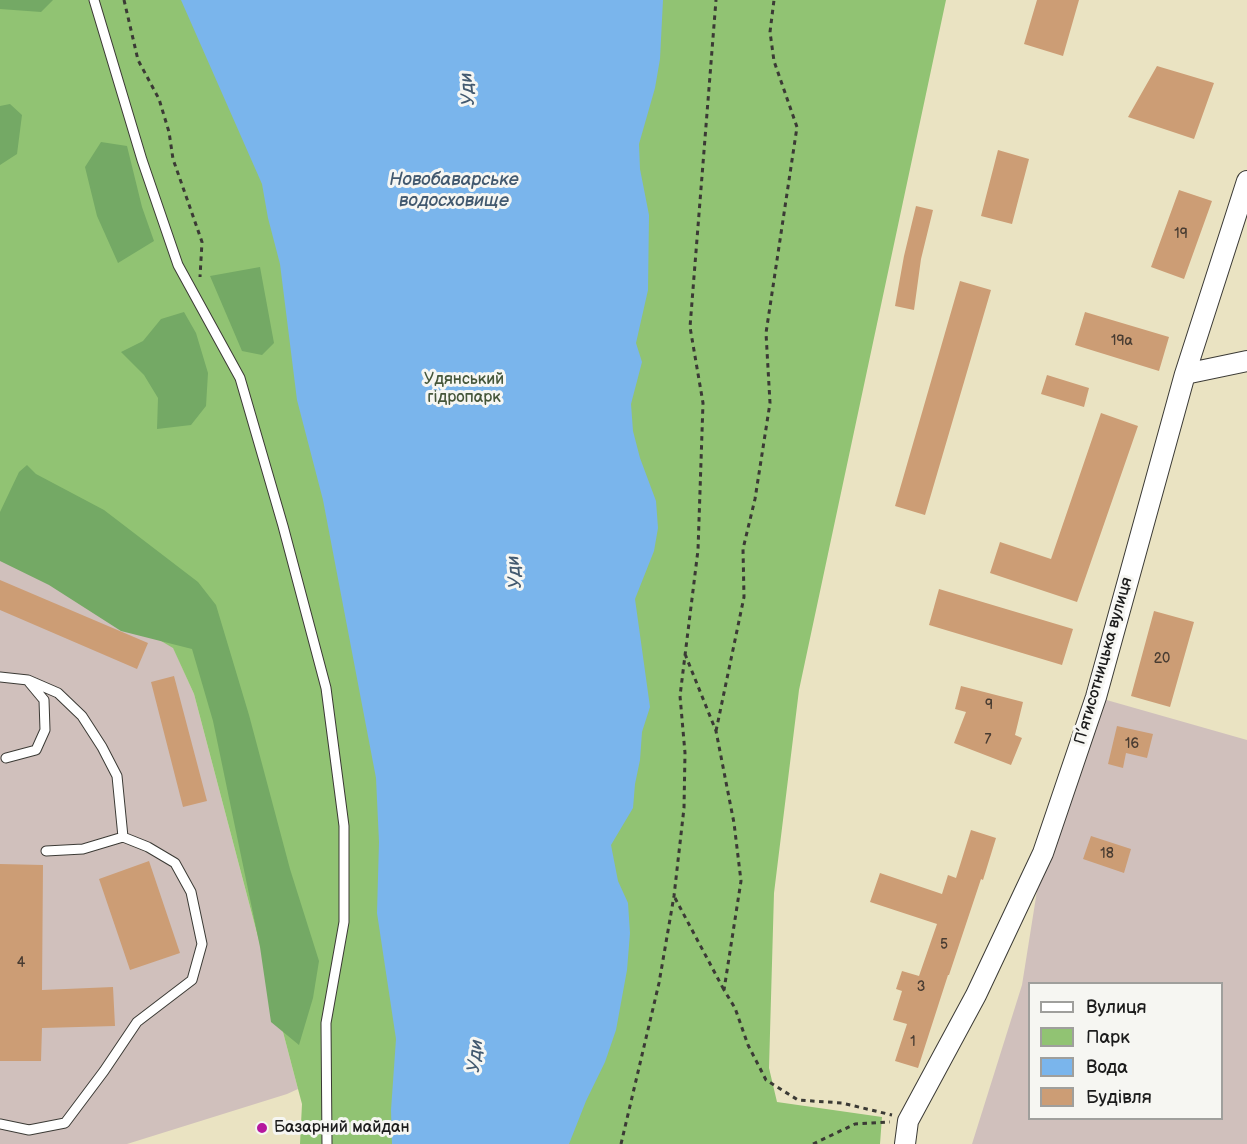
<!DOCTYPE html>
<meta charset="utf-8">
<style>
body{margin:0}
#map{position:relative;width:1247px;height:1144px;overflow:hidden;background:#eae3c2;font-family:"Balsamiq Sans",sans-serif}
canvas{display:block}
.legend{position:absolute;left:1028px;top:982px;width:195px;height:138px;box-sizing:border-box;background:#f6f6f2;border:2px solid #9f9f9c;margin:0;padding:8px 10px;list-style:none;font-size:18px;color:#1c1c1c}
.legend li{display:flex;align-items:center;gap:12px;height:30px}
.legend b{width:30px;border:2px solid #9f9f9c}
</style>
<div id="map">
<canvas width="1247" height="1144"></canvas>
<ul class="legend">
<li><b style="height:8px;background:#fff"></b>Вулиця</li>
<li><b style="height:16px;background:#91c373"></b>Парк</li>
<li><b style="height:16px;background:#7ab5ec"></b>Вода</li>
<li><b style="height:16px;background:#cc9d75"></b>Будівля</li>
</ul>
</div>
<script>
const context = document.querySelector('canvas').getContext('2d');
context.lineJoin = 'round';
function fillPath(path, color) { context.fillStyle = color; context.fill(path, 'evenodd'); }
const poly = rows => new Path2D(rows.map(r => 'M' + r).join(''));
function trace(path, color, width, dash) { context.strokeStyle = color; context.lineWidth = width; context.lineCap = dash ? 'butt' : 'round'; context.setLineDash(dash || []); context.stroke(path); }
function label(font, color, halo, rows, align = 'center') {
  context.font = font + ' "Balsamiq Sans",sans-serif'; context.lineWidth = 6; context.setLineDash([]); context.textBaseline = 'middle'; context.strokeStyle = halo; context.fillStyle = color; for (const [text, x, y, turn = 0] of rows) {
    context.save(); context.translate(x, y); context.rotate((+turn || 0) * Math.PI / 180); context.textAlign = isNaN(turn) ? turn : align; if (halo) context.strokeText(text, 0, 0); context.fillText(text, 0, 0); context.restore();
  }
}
const industrial = poly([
 [0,546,173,647,194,694,298,1089,287,1094,127,1144,0,1144],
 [1096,697,1247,740,1247,1144,972,1144,1022,985,1043,853],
 [1030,984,1222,984,1222,1118,1030,1118]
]);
const green = poly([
 [0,0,946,0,799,690,774,893,769,1068,777,1102,882,1117,880,1144,300,1144,302,1104,298,1089,194,694,173,648,0,546]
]);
const forest = poly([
 [0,0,53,0,41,12,0,9],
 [10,104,22,115,17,154,0,165,0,106],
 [101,142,127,146,142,207,154,241,118,263,97,216,85,167],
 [260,267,274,343,262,355,242,351,210,276],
 [184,312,196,333,208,373,206,406,191,425,157,429,158,398,144,375,121,352,143,341,161,319],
 [27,465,36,474,104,510,198,582,216,605,249,715,290,869,319,961,313,998,299,1045,271,1022,260,947,213,721,192,649,121,631,49,585,0,561,0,512,19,472]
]);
const water = poly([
 [181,0,663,0,660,59,655,88,639,144,640,169,649,215,648,290,636,343,642,362,631,404,633,431,640,458,656,501,658,528,654,551,635,599,650,707,642,732,640,760,635,784,633,808,611,845,618,881,628,903,630,933,627,970,616,1030,605,1062,586,1101,569,1144,392,1144,391,1110,396,1039,377,913,379,842,376,778,323,500,297,400,280,264,268,218,262,184]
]);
const building = poly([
 [1037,0,1079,0,1063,56,1024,44],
 [1157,66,1214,83,1194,139,1128,117],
 [998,150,1029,159,1012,224,981,216],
 [1179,190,1212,201,1184,279,1151,267],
 [916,206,933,210,921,259,914,310,895,306,904,256],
 [960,281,991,290,925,515,895,506],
 [1085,312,1169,337,1159,371,1075,345],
 [1047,375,1089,388,1084,407,1041,394],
 [1101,413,1138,426,1077,602,990,573,1000,542,1051,559],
 [0,580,148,643,137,669,0,610],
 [939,589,1073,629,1062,665,929,625],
 [1154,611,1194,622,1170,707,1131,696],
 [174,676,207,801,183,807,151,682],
 [961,686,1023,702,1015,735,1022,738,1011,765,954,743,966,712,955,709],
 [1117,726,1153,734,1147,758,1126,753,1123,768,1108,764],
 [971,830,996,838,983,880,981,879,949,975,948,975,918,1068,895,1061,907,1024,893,1020,902,991,896,989,902,971,919,976,937,924,870,902,880,873,942,894,948,875,956,878],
 [1091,836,1131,849,1124,873,1083,859],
 [149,861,180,953,130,970,99,879],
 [0,864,43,865,42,990,113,987,115,1026,42,1028,41,1061,0,1061]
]);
const path = poly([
 [124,0,138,60,159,99,169,132,173,159,202,242,200,277],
 [685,654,716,731,734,823,741,881,724,990,735,1008,748,1045,766,1080,798,1100,842,1103,892,1115],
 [716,731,744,597,743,549,755,499,770,403,766,333,797,127,774,61,770,32,774,0],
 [675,898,724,990],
 [621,1144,659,983,674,896,684,808,685,753,680,696,698,550,703,403,690,327,716,0],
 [813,1144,855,1124,890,1122]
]);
const service = poly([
 [94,0,142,160,178,265,240,378,283,526,326,688,344,826,344,922,326,1023,327,1144],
 [0,677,28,680,58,693,82,716,102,747,117,776,123,837,148,847,175,863,191,892,202,944,192,980,137,1022,104,1071,65,1123,29,1130,0,1124],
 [6,758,36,750,45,730,44,700,29,682],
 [46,851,83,849,123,837]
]);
const minor = poly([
 [1185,374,1247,361],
 [905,1144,908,1121,976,995,1043,853,1096,697,1185,374,1247,181]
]);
const markers = [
 [262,1128,6,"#b5179e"]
];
const numberNames = [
 ["19",1181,234],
 ["19а",1122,341],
 ["20",1162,659],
 ["9",989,705],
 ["7",988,740],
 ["16",1132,744],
 ["18",1107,854],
 ["5",944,945],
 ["4",21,963],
 ["3",921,987],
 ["1",913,1042]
];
const parkNames = [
 ["Удянський",464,380],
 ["гідропарк",464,398]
];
const streetNames = [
 ["П’ятисотницька вулиця",1104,661,-74]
];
const poiNames = [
 ["Базарний майдан",274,1128]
];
const waterNames = [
 ["Уди",468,89,-95],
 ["Новобаварське",454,180],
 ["водосховище",454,201],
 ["Уди",515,572,-95],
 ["Уди",476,1056,-84]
];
fillPath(industrial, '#d0c0bc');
fillPath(green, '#91c373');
fillPath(forest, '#74a965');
fillPath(water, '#7ab5ec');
fillPath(building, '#cc9d75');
trace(service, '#3b3a35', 11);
trace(minor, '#3b3a35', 22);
trace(path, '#3b3a35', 3, [4.5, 4.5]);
trace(service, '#fff', 9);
trace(minor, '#fff', 20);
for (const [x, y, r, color] of markers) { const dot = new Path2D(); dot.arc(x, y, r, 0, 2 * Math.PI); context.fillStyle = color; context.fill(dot); trace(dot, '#f6f6f2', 2); }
label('14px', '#483c32', null, numberNames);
label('16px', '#45563a', '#f6f6f2', parkNames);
label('16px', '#1c1c1c', '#f6f6f2', streetNames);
label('16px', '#1c1c1c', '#f6f6f2', poiNames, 'left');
label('italic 18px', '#42596f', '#f6f6f2', waterNames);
</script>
